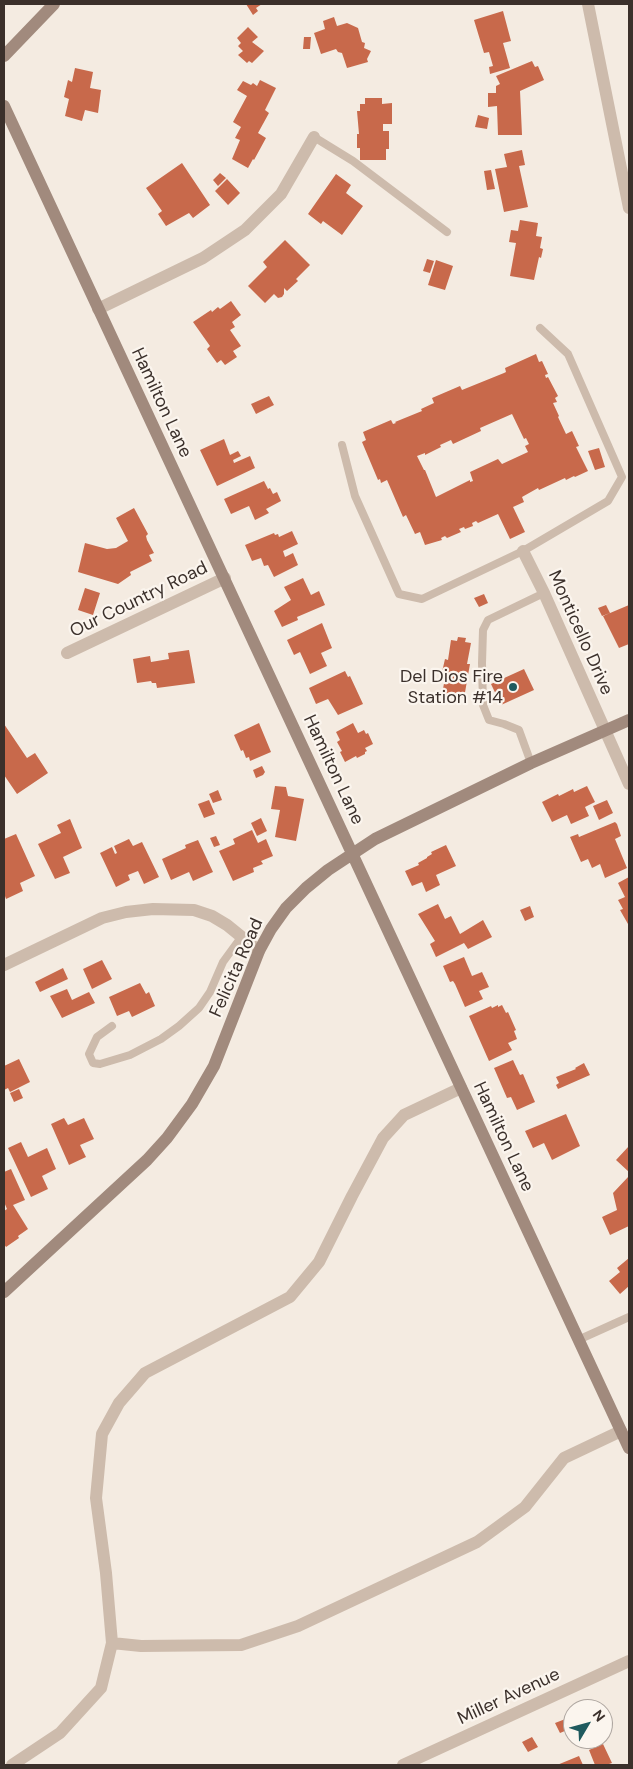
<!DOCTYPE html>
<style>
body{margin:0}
#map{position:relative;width:633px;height:1769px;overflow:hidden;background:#f4ebe1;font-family:"DM Sans",sans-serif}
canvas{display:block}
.frame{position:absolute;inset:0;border:5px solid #3b302b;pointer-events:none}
.north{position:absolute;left:563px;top:1699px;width:50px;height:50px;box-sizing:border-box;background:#fbf5ee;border:1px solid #aea6a0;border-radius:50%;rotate:53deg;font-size:14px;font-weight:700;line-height:20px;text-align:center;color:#3b302b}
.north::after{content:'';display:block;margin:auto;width:18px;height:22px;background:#1f5a5e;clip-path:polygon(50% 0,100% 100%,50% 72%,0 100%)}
</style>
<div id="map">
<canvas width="633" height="1769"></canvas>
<div class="frame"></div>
<div class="north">N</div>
</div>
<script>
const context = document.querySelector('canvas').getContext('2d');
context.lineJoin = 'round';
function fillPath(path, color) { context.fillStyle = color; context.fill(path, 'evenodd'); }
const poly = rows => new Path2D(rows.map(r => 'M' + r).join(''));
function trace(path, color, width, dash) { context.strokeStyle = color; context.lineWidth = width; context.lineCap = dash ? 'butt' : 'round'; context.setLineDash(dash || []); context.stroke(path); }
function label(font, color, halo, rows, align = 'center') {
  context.font = font + ' "DM Sans",sans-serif'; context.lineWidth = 4.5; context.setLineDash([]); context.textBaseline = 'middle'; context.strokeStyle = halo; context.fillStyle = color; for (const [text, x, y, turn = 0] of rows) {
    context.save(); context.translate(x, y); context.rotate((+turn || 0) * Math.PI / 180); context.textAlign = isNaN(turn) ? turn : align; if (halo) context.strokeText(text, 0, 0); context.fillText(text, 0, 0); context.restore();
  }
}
const building = poly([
 [246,4,262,4,256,8,258,11,253,15],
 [503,11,511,41,503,43,510,68,490,74,489,67,493,66,489,52,484,53,474,20],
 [334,17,337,26,347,23,358,28,362,42,365,43,364,48,371,51,367,59,368,62,347,68,342,53,338,52,336,49,321,54,314,33,325,29,323,21],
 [248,27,258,37,252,42,264,51,252,63,249,61,247,63,238,55,243,51,238,46,241,43,237,38],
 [304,37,311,37,310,49,303,49],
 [532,61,535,67,538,66,544,80,520,91,522,135,498,135,497,106,488,107,488,93,496,93,496,86,500,84,496,76],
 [75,68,93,72,90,88,101,90,98,113,85,110,82,121,65,116,69,99,64,97,68,80,72,82],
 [260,80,276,88,265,110,269,113,258,133,266,138,254,160,253,159,248,168,232,159,240,140,235,138,241,127,233,122,247,96,237,90,243,81,251,85,253,83,257,86],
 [365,98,382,98,382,104,392,103,392,124,383,124,383,131,389,131,389,149,386,149,386,160,360,160,360,148,357,148,357,134,359,134,357,111,360,111,360,104,365,104],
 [478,115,489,118,487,129,475,127],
 [522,150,525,165,519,166,528,207,504,212,495,169,507,167,504,154],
 [182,163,210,205,193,218,189,213,166,226,158,214,162,211,146,188],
 [491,170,495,189,487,190,484,171],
 [220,173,226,178,218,186,213,180],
 [336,174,351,185,346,193,363,206,342,235,323,221,321,224,308,214],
 [227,179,240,193,228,205,215,191],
 [520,220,538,223,536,236,542,237,540,248,543,249,541,258,539,257,534,280,510,276,516,243,509,242,511,230,518,231],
 [285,240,310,265,296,279,298,281,287,291,284,288,284,294,282,297,278,298,274,294,265,303,248,286,267,267,263,262],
 [427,259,434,261,430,273,423,271],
 [436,260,453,266,445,290,428,285],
 [231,301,241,315,232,322,235,327,230,330,241,346,233,351,237,357,225,365,221,360,217,363,207,349,210,346,193,322,211,310,212,312,218,307,220,309],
 [536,354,539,362,542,361,548,374,545,375,546,378,548,377,558,396,555,398,557,402,553,403,559,416,558,417,566,434,572,431,579,446,576,447,588,471,575,477,574,476,566,480,565,478,539,490,538,488,522,497,524,502,513,507,514,509,525,532,510,539,498,514,478,523,476,521,472,523,473,526,465,529,464,527,459,529,461,532,447,538,445,536,441,538,442,540,425,545,420,532,415,534,406,515,403,517,387,480,381,483,380,479,378,480,362,442,366,440,363,432,391,420,393,424,396,423,395,422,422,411,421,409,434,403,432,398,460,386,462,390,504,373,506,372,505,368],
 [512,414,524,439,526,438,529,444,525,446,528,452,502,464,498,459,470,472,473,481,470,482,470,480,436,497,425,470,424,470,417,456,425,453,425,455,441,447,440,445,451,440,453,444,481,431,480,428],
 [269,396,274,405,256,414,251,404],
 [224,439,230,455,238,451,241,456,233,460,234,463,250,456,255,468,217,486,200,450],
 [599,448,605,467,595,470,588,451],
 [264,481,268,489,270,488,273,494,277,492,281,501,266,509,269,513,255,520,249,506,231,514,224,499],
 [134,508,148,534,146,536,147,540,154,553,149,555,152,561,130,572,131,575,118,584,78,572,85,543,107,549,116,548,128,541,116,518],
 [292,531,298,544,283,551,285,557,293,553,298,565,274,577,268,565,264,566,261,558,252,561,245,545,274,533,275,535,278,534,279,537],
 [303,578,311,595,319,591,325,605,297,617,298,620,282,627,274,611,291,600,284,587],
 [85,588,100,593,93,615,78,610],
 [484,594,488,603,479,607,474,598],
 [606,605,610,613,602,616,598,608],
 [629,605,629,644,619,648,603,616],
 [322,623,332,648,321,653,327,666,310,674,300,652,294,655,287,640],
 [458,637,466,638,465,642,471,643,467,664,470,664,464,698,442,694,446,673,442,672,445,659,448,660,451,640,457,641],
 [189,650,195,683,157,688,156,683,152,683,151,681,137,683,133,659,150,656,151,662,169,659,168,653],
 [524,669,534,690,501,705,491,684],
 [345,671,348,677,350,676,363,704,338,715,328,699,316,704,309,688],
 [259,723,271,752,250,761,249,757,246,758,243,750,241,751,234,735],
 [353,723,358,733,364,730,366,734,368,733,373,744,365,748,367,751,365,752,365,754,357,758,356,756,345,762,340,752,342,751,337,742,340,740,336,732],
 [4,724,27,758,35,753,48,773,17,794,4,775],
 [262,766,265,772,263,775,256,778,253,770],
 [275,786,286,787,288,796,304,799,296,841,275,837,280,810,271,809],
 [587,786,595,802,585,807,589,816,571,824,567,815,552,822,542,802,558,794,559,796,573,789,574,792],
 [218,790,222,800,213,803,209,794],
 [209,800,215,814,204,818,198,804],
 [607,800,613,813,599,820,593,806],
 [261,818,267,831,257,836,251,823],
 [70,819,82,848,63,857,70,873,55,879,38,844,61,833,57,825],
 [615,822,617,824,621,836,615,839,627,868,605,878,600,864,592,868,588,859,581,862,570,837,578,834,579,837],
 [252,830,258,843,266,839,273,856,261,861,263,864,253,868,254,872,233,881,219,851,235,844,233,839],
 [16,834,35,876,20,883,23,891,6,899,4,893,4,839],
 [216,836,220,845,214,847,210,838],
 [129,839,133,846,142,842,159,877,144,884,138,871,128,875,130,880,116,887,100,853,112,847,115,854,117,853,114,846],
 [198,840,213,872,193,881,189,872,171,880,162,859,186,848,185,845],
 [446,845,456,866,436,875,440,885,426,892,422,882,412,886,405,871,419,865,418,863,427,858,427,857,432,854,431,852],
 [629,877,629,924,628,924,620,910,623,909,618,900,625,897,618,883],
 [438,904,445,919,451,916,460,934,483,920,492,937,468,949,464,943,436,957,430,944,435,941,418,914],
 [530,906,534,917,525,921,520,910],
 [464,957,472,976,482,972,489,987,479,991,483,999,465,1007,455,984,453,981,450,982,443,966],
 [102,960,112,979,92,989,83,969],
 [63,968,68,979,40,992,35,982],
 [140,983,146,994,149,992,155,1006,132,1017,129,1011,117,1016,109,997],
 [67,989,72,1000,89,992,95,1003,62,1018,50,996],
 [498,1005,498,1007,502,1005,506,1013,508,1012,516,1030,514,1031,517,1039,508,1043,512,1050,489,1061,469,1016,491,1006,492,1008],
 [19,1059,30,1082,10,1092,8,1088,4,1090,4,1066],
 [513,1060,520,1075,523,1074,535,1102,517,1110,511,1097,507,1098,494,1068],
 [584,1063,590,1075,558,1089,556,1085,559,1083,556,1077,576,1069,575,1068],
 [19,1089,23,1098,14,1102,10,1093],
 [566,1114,580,1146,552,1160,544,1143,533,1148,525,1131],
 [64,1118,68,1125,84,1118,94,1139,80,1145,86,1157,69,1165,51,1124],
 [21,1142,28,1157,47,1148,56,1169,42,1176,48,1189,31,1197,8,1148],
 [629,1146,629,1172,616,1160],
 [11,1169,25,1200,13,1205,28,1229,18,1236,19,1238,6,1247,4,1244,4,1211,7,1209,4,1202,4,1172],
 [629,1176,629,1226,610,1235,602,1217,617,1210,613,1193],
 [629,1258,629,1286,620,1294,609,1281,620,1272,617,1268],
 [568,1718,572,1728,560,1733,555,1723],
 [532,1737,538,1747,528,1752,522,1742],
 [603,1744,612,1763,606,1765,595,1765,589,1750],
 [579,1756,583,1765,557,1765]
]);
const lane = poly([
 [314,137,353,161,447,232],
 [342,445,355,496,399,594,422,599,523,551,608,501,622,477,568,354,540,328],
 [531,763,519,730,504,724,489,720,483,705,482,663,483,630,488,620,544,593],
 [112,1026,97,1037,89,1054,93,1063,100,1064,130,1055,161,1039,179,1026,199,1008,210,992,223,962,242,936],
 [578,1340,629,1317]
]);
const street = poly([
 [588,4,629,208],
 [98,309,203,258,245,230,281,194,314,137],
 [523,551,544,593,629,784],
 [67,653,225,578],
 [4,965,102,918,126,912,153,909,194,910,212,916,227,925,259,951],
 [112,1643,141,1646,241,1645,298,1626,477,1542,525,1507,564,1458,621,1431],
 [12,1765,60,1733,101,1688,112,1643,106,1573,96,1498,102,1434,119,1403,145,1373,290,1297,319,1262,352,1196,383,1138,404,1115,461,1088],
 [403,1765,629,1661]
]);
const secondary = poly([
 [4,56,54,4],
 [4,106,629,1448],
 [4,1292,147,1160,167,1138,192,1104,214,1066,259,951,271,929,286,908,306,888,328,870,375,839,531,763,629,720]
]);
const markers = [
 [513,687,5,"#1f5a5e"]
];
const streetNames = [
 ["Hamilton Lane",161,403,65],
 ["Our Country Road",139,600,-26],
 ["Monticello Drive",580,633,66],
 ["Hamilton Lane",333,770,65],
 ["Felicita Road",237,968,-66],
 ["Hamilton Lane",503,1137,65],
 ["Miller Avenue",509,1697,-25]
];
const poiNames = [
 ["Del Dios Fire",503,677],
 ["Station #14",503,698]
];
fillPath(building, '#c8694b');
trace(lane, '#cdbbac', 8);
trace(street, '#cdbbac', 12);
trace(secondary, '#a18a7d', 12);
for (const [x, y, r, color] of markers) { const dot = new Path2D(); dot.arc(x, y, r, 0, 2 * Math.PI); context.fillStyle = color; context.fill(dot); trace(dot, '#fbf5ee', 2); }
label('18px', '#3b302b', '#fbf5ee', streetNames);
label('18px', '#3b302b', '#fbf5ee', poiNames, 'right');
</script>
